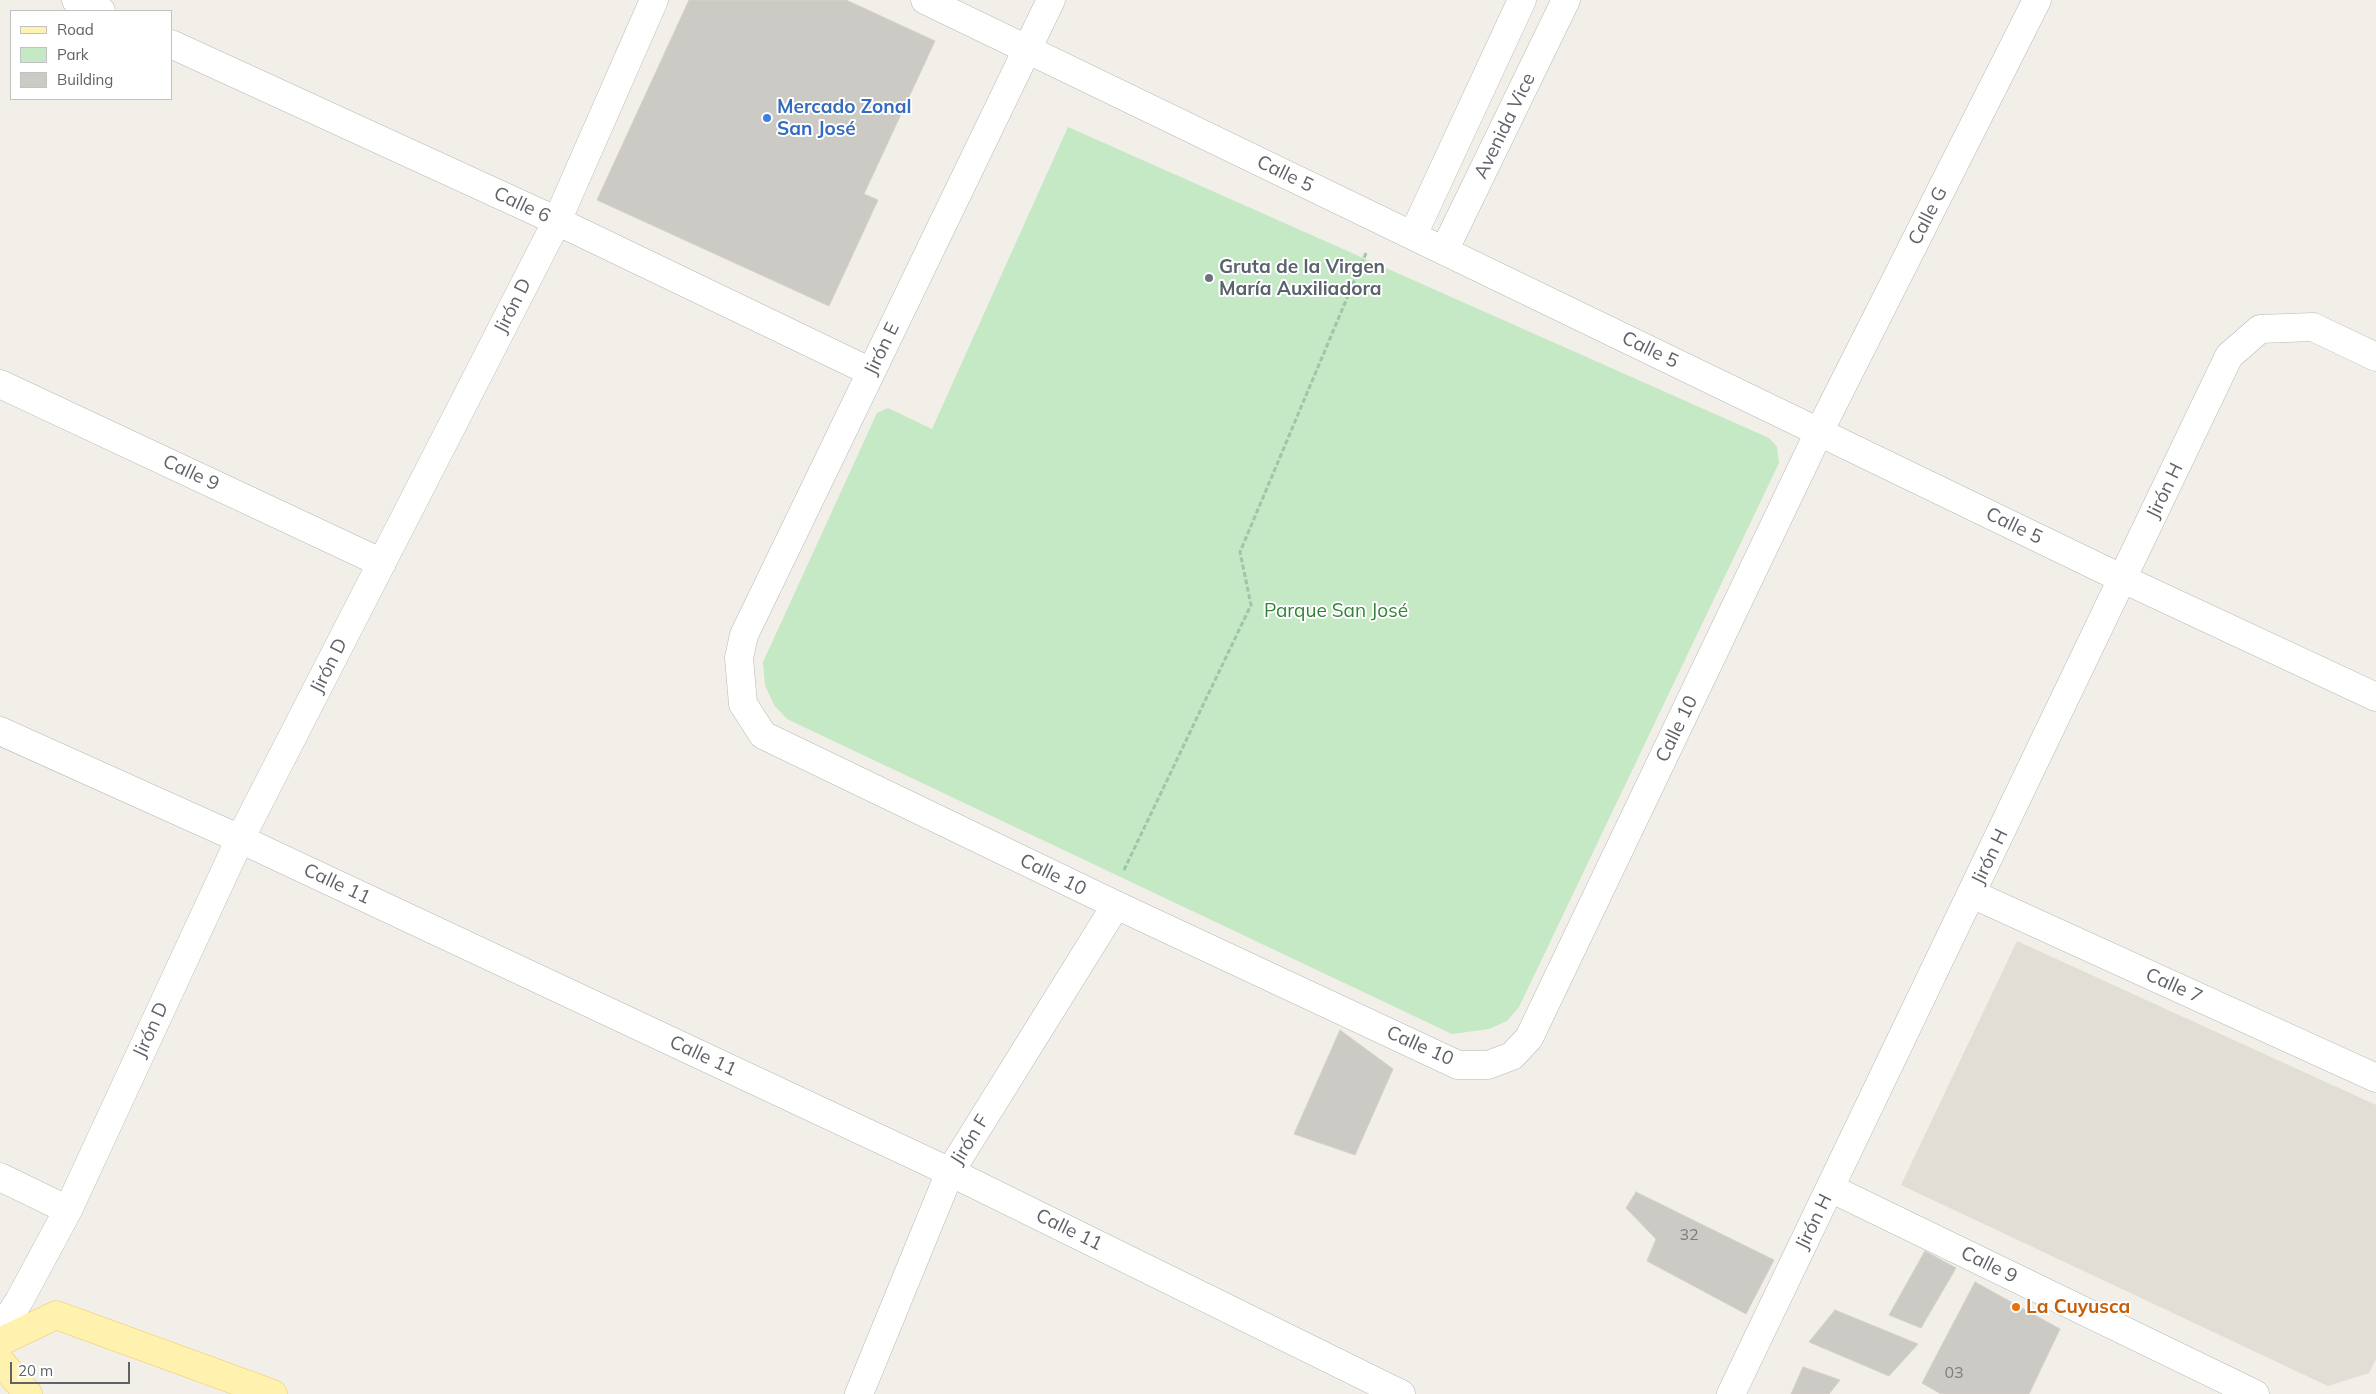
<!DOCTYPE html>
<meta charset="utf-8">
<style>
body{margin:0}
#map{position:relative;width:2376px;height:1394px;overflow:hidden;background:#f1efe8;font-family:Mulish,sans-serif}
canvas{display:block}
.legend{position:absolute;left:10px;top:10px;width:162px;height:90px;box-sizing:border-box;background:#fff;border:1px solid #bfc1c3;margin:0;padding:6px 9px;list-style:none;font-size:15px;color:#5f6368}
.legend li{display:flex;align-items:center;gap:10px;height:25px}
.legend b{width:25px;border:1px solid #bfc1c3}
.scale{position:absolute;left:10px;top:1362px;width:120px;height:22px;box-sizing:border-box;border:2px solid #5f6368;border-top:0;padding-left:6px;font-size:15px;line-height:18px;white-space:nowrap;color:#5f6368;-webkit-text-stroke:4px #fff;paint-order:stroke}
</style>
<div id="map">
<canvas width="2376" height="1394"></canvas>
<ul class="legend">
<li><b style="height:6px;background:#fff2af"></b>Road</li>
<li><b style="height:14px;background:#c5e8c5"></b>Park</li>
<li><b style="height:14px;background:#cccac5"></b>Building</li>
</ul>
<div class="scale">20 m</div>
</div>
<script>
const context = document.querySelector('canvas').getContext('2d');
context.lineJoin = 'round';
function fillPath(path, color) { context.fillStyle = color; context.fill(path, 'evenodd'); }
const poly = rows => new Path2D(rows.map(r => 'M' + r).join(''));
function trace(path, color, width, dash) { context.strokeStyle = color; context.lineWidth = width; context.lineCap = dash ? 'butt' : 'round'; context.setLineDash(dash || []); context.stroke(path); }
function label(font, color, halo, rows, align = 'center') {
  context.font = font + ' Mulish,sans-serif'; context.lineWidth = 4; context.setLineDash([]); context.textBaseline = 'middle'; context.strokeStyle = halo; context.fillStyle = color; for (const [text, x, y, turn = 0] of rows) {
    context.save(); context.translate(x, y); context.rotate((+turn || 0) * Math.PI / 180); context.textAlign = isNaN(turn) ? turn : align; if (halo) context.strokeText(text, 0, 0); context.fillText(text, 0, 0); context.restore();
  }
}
const education = poly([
 [2017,941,2376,1105,2376,1359,2369,1373,2328,1386,1901,1185]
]);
const green = poly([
 [1068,127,1769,438,1777,447,1779,463,1519,1007,1507,1021,1489,1029,1452,1034,787,719,774,705,765,685,763,662,877,413,888,408,932,429]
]);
const building = poly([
 [689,0,846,0,935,41,864,194,878,200,829,306,597,200,689,0],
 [1340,1030,1393,1069,1355,1155,1294,1134,1340,1030],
 [1636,1192,1774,1260,1746,1314,1647,1261,1656,1239,1626,1208,1636,1192],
 [1925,1251,1956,1268,1921,1328,1889,1315,1925,1251],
 [1975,1282,2060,1329,2029,1394,1941,1394,1922,1383,1975,1282],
 [1835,1310,1918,1344,1889,1376,1809,1342,1835,1310],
 [1803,1367,1840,1380,1829,1394,1791,1394,1803,1367]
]);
const path = poly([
 [1124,870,1251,605,1240,552,1366,253]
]);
const minor = poly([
 [76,0,101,11],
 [925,0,2123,579,2376,697],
 [1051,0,744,635,739,658,743,704,763,735,1116,905,1458,1065,1488,1065,1512,1056,1529,1038,1819,432,2037,0],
 [171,44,557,221,871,372],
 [1413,235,1522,0],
 [1444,251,1566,0],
 [0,384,382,563],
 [0,731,240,839,950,1172,1401,1394],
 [1972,894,2376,1078],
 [0,1177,68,1210],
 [1830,1188,2255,1394],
 [0,1330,19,1301,68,1210,240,839,557,221,654,0],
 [859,1394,950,1172,1116,905],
 [1731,1394,2229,356,2260,329,2313,327,2376,357]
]);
const major = poly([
 [0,1342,56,1315,273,1394],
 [0,1361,28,1394]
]);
const markers = [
 [767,118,5,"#3f7fe0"],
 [1209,278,5,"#6b7280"],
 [2016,1307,5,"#e8710a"]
];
const numberNames = [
 ["32",1689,1235],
 ["03",1954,1373]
];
const shopNames = [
 ["Mercado Zonal",777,107],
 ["San José",777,129]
];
const streetNames = [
 ["Avenida Vice",1505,126,-64],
 ["Calle 5",1285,174,26],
 ["Calle 6",522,205,25],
 ["Calle G",1928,216,-63],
 ["Jirón D",513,306,-63],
 ["Jirón E",882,349,-64],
 ["Calle 5",1650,350,26],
 ["Calle 9",191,473,25],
 ["Jirón H",2165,491,-64],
 ["Calle 5",2014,526,26],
 ["Jirón D",329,666,-63],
 ["Calle 10",1677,729,-64],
 ["Jirón H",1990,857,-64],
 ["Calle 10",1053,875,26],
 ["Calle 11",337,884,25],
 ["Calle 7",2174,986,24],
 ["Jirón D",151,1030,-65],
 ["Calle 10",1420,1046,24],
 ["Calle 11",703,1056,25],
 ["Jirón F",970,1140,-58],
 ["Jirón H",1814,1222,-64],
 ["Calle 11",1069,1230,26],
 ["Calle 9",1989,1265,26]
];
const worshipNames = [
 ["Gruta de la Virgen",1219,267],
 ["María Auxiliadora",1219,289]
];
const parkNames = [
 ["Parque San José",1336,611]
];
const foodNames = [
 ["La Cuyusca",2026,1307]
];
fillPath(education, '#e1ded6');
fillPath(green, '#c5e8c5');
fillPath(building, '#cccac5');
trace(building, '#d6d1c6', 1);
trace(minor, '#b5b8bc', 29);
trace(major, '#f2c960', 29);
trace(path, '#9cc7a9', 3, [5, 2.5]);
trace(minor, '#fff', 28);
trace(major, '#fff2af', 28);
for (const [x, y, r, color] of markers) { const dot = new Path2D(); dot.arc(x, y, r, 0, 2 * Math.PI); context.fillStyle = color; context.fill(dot); trace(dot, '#fff', 2); }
label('16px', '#7a7d7f', null, numberNames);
label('bold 19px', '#366cbe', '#fff', shopNames, 'left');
label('19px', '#5f6368', '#fff', streetNames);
label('bold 19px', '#5b616d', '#fff', worshipNames, 'left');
label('19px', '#348238', '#fff', parkNames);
label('bold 19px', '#c56008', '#fff', foodNames, 'left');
</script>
